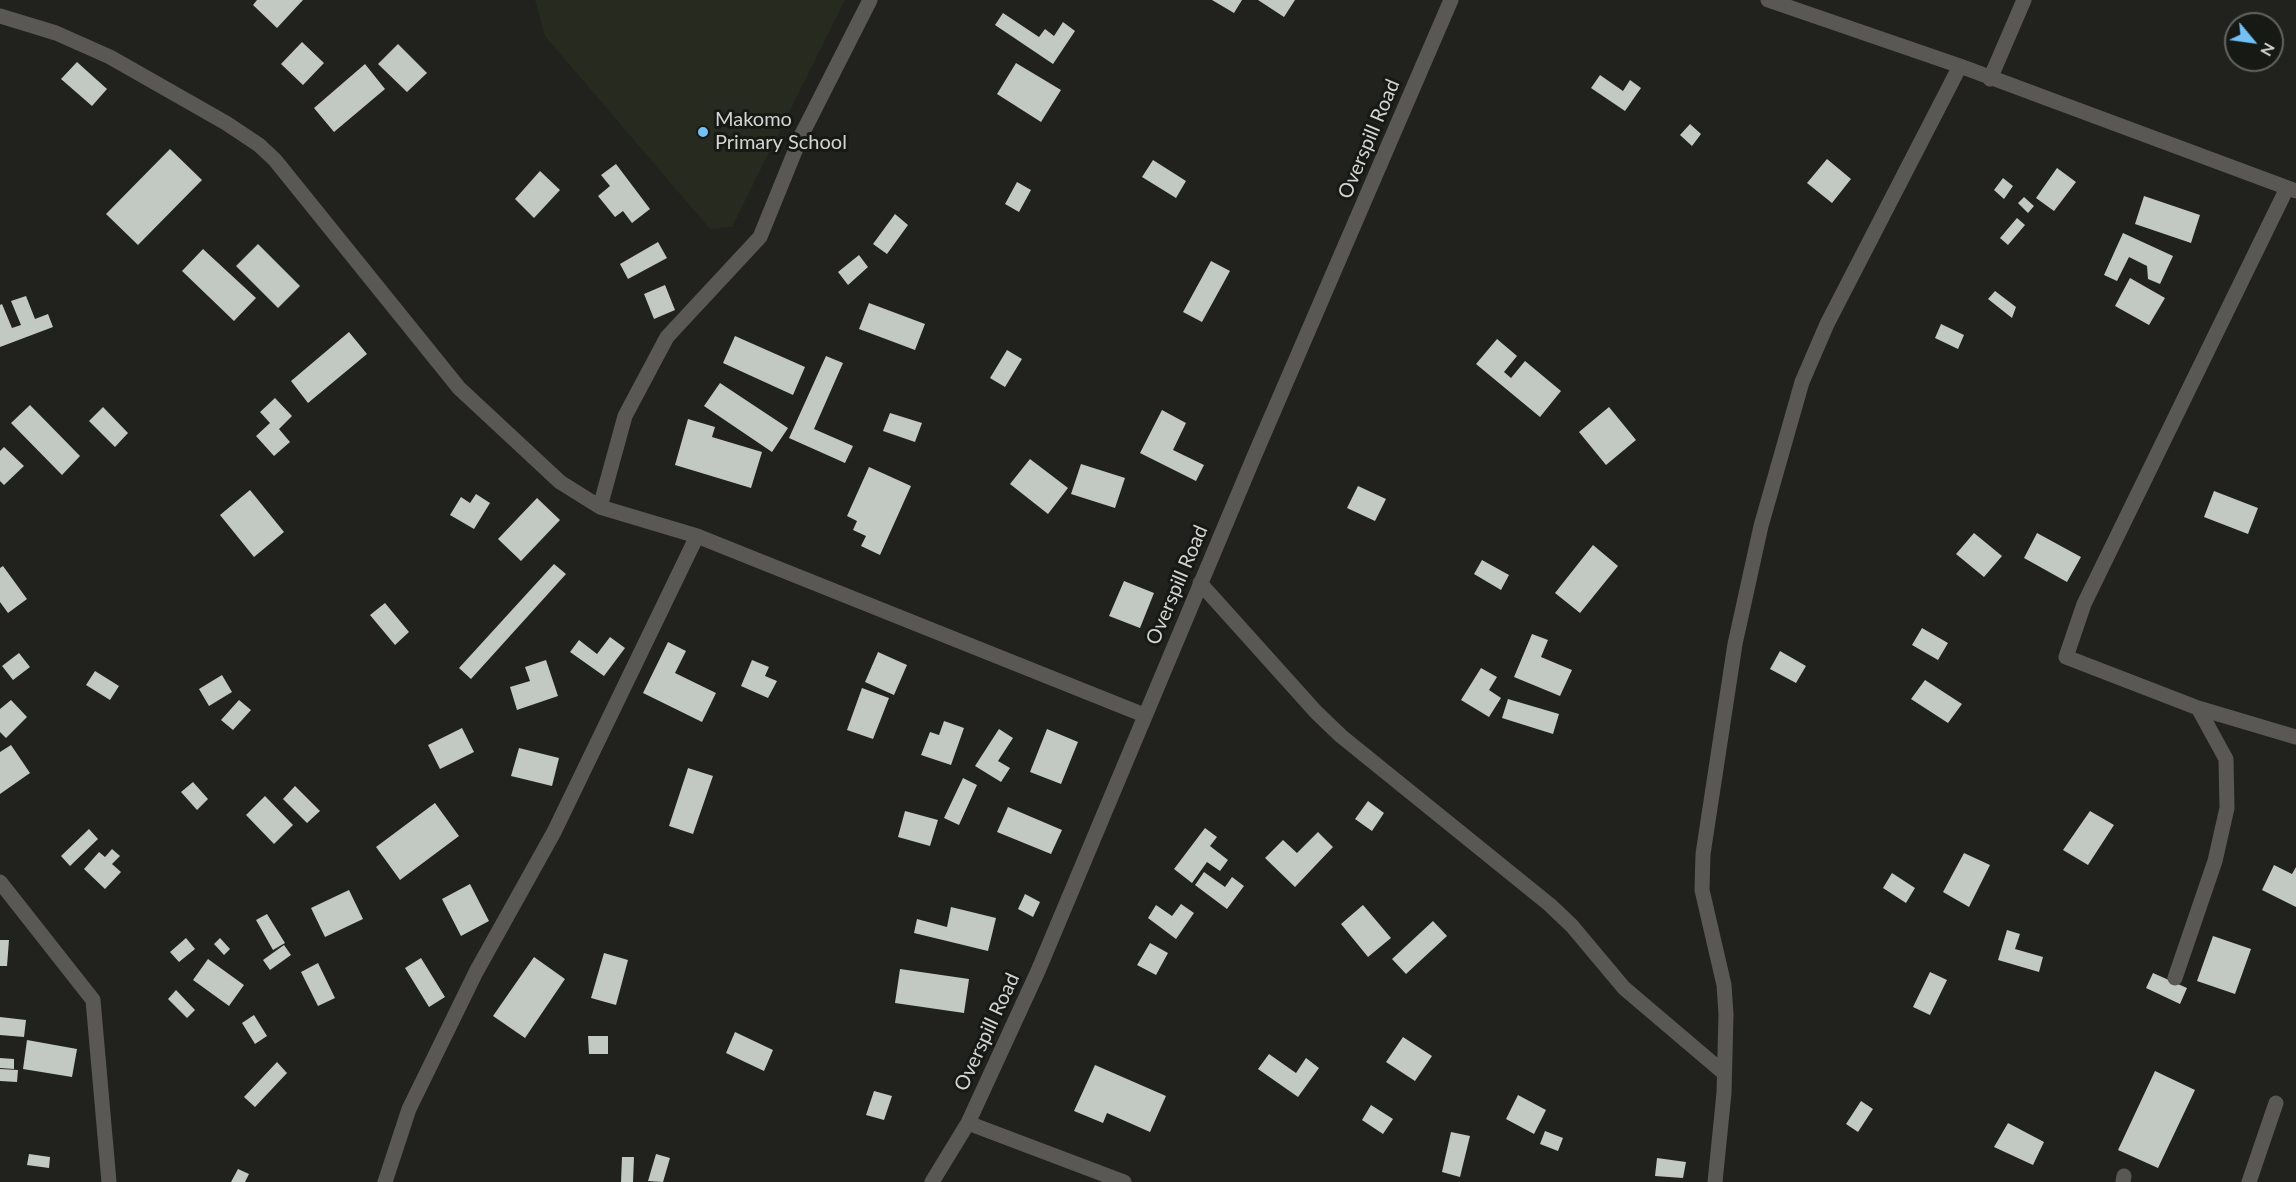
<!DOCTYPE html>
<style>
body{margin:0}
#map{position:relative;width:2296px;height:1182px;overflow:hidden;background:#21221d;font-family:Lato,sans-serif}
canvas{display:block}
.north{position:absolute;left:2224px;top:12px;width:60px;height:60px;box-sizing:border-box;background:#171914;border:2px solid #636460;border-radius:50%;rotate:119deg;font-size:16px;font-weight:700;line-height:24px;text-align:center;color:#d4d5d2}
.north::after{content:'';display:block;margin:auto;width:21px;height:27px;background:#73c1f6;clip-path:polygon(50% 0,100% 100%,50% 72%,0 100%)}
</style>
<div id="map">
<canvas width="2296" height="1182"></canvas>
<div class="north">N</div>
</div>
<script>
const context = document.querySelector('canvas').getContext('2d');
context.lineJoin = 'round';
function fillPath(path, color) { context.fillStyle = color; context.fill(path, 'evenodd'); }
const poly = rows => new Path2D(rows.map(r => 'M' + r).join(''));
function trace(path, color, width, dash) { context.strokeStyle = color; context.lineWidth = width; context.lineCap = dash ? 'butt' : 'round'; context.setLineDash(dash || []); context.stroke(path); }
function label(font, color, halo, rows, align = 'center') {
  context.font = font + ' Lato,sans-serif'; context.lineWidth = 6; context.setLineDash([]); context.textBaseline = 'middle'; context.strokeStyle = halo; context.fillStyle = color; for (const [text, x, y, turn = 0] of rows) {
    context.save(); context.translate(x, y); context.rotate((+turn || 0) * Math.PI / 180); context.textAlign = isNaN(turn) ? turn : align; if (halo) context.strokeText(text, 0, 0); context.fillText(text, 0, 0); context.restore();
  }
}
const built = poly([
 [535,0,845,0,732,227,710,229,545,36]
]);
const building = poly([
 [257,0,303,0,277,28,253,5],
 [1212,0,1242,0,1234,13],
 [1258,0,1295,0,1284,17],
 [1003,13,1039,37,1045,29,1054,36,1063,22,1075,31,1053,64,995,25],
 [302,42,324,63,303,85,281,64],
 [398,44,427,73,407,92,378,64],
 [77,62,107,89,92,106,61,79],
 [1016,63,1061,90,1041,122,997,94],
 [365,64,385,89,334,132,314,108],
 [1600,75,1623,91,1630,80,1641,88,1625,111,1591,88],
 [1690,124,1701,134,1692,146,1680,135],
 [170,149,202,180,138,245,106,214],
 [1827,159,1851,179,1832,203,1807,183],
 [1153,160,1186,181,1176,198,1142,177],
 [616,164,650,209,632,223,623,211,615,217,598,196,610,186,601,175],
 [2057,168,2076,182,2054,211,2036,198],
 [540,171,560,190,534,218,515,199],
 [2003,178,2013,186,2004,199,1994,190],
 [1017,182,1031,190,1019,212,1005,204],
 [2144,196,2200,215,2191,243,2135,224],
 [2024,197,2034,206,2028,213,2018,203],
 [895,214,908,225,887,254,873,244],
 [2017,218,2025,225,2008,245,2000,238],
 [2123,233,2173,256,2160,284,2148,279,2147,266,2129,257,2117,281,2104,275],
 [658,242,667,258,628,279,620,264],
 [258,244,300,286,278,308,236,266],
 [203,249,256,298,234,321,182,271],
 [859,255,868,267,848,285,838,272],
 [1211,261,1230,271,1202,322,1183,312],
 [2130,278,2165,298,2149,325,2115,306],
 [665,285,675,310,654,319,644,294],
 [1995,291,2016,307,2012,318,1988,299],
 [26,296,35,319,48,314,53,327,0,347,0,305,2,304,12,328,21,325,11,301],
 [869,303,925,324,915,350,859,329],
 [1941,324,1964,335,1958,349,1935,338],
 [349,332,367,354,308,403,291,381],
 [735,336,805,367,793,395,723,363],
 [1497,339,1517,356,1504,372,1511,378,1525,361,1561,391,1540,417,1476,364],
 [1007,350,1022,359,1005,387,990,378],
 [826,356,843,363,814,429,853,446,845,463,789,438],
 [720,383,788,428,772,452,704,406],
 [275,398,292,416,279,429,290,442,274,456,256,436,270,423,260,412],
 [30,405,80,456,62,475,11,423],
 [103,407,128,433,115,447,89,421],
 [1609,407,1636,440,1606,465,1579,432],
 [1162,410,1186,423,1173,450,1204,465,1196,481,1140,453],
 [890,413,922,423,915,442,883,431],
 [688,419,715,427,712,437,762,452,751,488,675,465],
 [4,447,24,466,4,485,0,481,0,451],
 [1030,459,1068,488,1048,514,1010,484],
 [1081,464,1125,478,1115,508,1071,494],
 [869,467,911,486,880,555,861,546,866,536,853,530,857,521,847,516],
 [1358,486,1386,499,1375,521,1347,508],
 [250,490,284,532,254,557,220,515],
 [2214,491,2258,508,2248,534,2204,517],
 [476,494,490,503,474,529,450,515,461,497,470,503],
 [537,498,560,520,521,561,498,539],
 [1974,533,2002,556,1984,577,1956,554],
 [2037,533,2081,557,2067,582,2024,558],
 [1593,545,1618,566,1580,613,1555,593],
 [1482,560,1509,575,1501,590,1474,574],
 [554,564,566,574,471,679,459,668],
 [3,566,27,599,8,613,0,602,0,568],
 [1124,581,1154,593,1140,628,1109,616],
 [385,603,409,632,395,645,370,615],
 [1922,628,1948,643,1938,660,1912,645],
 [1532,634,1548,640,1541,657,1572,670,1560,696,1514,677],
 [610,637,625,648,604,676,570,652,579,640,597,654],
 [668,642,686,651,675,673,716,693,702,722,643,693],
 [1780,651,1806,666,1796,683,1770,669],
 [878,652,907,665,894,695,865,682],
 [19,653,30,667,13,680,2,666],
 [546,660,558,696,517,710,510,687,530,681,525,667],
 [752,660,769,667,765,676,777,681,768,698,741,686],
 [1481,668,1497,677,1489,690,1501,698,1489,717,1461,700],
 [95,671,119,686,110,700,86,685],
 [222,675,232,692,209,706,199,689],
 [1925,680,1962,704,1948,723,1911,699],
 [862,688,889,698,873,739,847,730],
 [1508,699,1559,714,1553,734,1502,718],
 [11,700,27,717,6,738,0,732,0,709],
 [239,700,251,710,233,730,221,720],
 [944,721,964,728,951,765,921,755,930,732,939,735],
 [462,728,474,752,440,769,428,745],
 [999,729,1013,738,998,761,1010,768,1001,782,975,766],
 [1047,729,1078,742,1061,784,1030,772],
 [11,745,30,773,0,794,0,752],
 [519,748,559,758,552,786,511,776],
 [688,768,713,776,693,834,669,826],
 [963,778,977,785,959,825,944,818],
 [193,782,208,799,197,810,181,792],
 [295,786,320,811,307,823,283,799],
 [265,796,293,825,274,844,246,815],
 [1368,801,1384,813,1372,831,1355,819],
 [435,803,459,836,400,880,376,847],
 [1008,807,1062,830,1051,854,997,832],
 [905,811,938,820,930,846,898,837],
 [2090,811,2114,825,2088,865,2063,850],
 [1205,828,1217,837,1210,846,1228,860,1220,871,1207,862,1192,883,1174,869],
 [89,829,98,839,70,866,61,856],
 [1318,832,1333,847,1295,887,1265,858,1283,840,1297,853],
 [112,849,120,856,112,864,121,872,105,889,84,869,99,852,105,857],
 [1964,853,1990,865,1969,907,1943,892],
 [2274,865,2292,874,2296,867,2296,907,2262,890],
 [1204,872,1225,887,1232,877,1244,886,1227,909,1195,885],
 [1892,873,1915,888,1906,903,1883,888],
 [470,884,489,921,461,936,442,899],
 [349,890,363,919,325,937,311,908],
 [1025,894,1040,902,1033,917,1018,909],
 [1181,904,1194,913,1176,939,1148,918,1156,905,1172,916],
 [1363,905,1391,938,1368,957,1341,924],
 [951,907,996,918,988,951,914,933,917,919,947,927],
 [267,914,285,943,273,950,256,920],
 [1433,921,1447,936,1406,974,1392,959],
 [2007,930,2020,934,2015,949,2043,957,2039,972,1998,960],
 [2213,936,2251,949,2235,994,2197,981],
 [186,938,195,949,179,962,170,952],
 [220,938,230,949,224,955,214,944],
 [0,940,9,940,7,966,0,966],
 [1150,943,1168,953,1156,975,1137,965],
 [284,945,291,955,270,970,263,960],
 [604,953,628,960,616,1005,591,998],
 [534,957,565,979,525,1038,493,1016],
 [421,958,445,997,429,1007,405,968],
 [208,959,244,985,229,1006,193,980],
 [318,963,335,998,318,1006,301,972],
 [900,969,969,979,964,1013,895,1003],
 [1930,972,1947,980,1930,1015,1913,1007],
 [2153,973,2187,988,2180,1004,2146,988],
 [176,990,195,1010,187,1018,168,999],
 [254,1015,267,1036,255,1044,242,1023],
 [0,1017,26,1020,24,1037,0,1035],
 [735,1032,773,1050,764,1071,726,1053],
 [588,1036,608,1036,608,1054,589,1054],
 [1403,1037,1432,1056,1415,1081,1386,1062],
 [27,1040,77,1049,72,1077,23,1069],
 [1269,1054,1296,1073,1306,1058,1319,1068,1298,1097,1258,1069],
 [0,1058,14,1059,14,1069,0,1068],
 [277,1062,287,1073,255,1107,244,1097],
 [1095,1065,1166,1096,1150,1132,1107,1113,1103,1123,1074,1111],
 [0,1069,18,1070,17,1082,0,1081],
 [2155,1071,2195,1090,2158,1168,2118,1150],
 [874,1091,892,1096,884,1120,866,1115],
 [1518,1095,1546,1110,1534,1134,1506,1119],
 [1861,1101,1873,1109,1858,1132,1846,1124],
 [1371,1105,1393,1119,1383,1134,1362,1120],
 [2008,1123,2044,1142,2033,1165,1994,1147],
 [1545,1131,1563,1138,1558,1151,1540,1144],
 [1451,1132,1470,1136,1460,1177,1442,1172],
 [29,1154,50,1157,49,1168,27,1165],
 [656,1154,670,1158,663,1182,648,1181],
 [622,1157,634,1157,633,1182,621,1182],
 [1657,1158,1686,1162,1683,1178,1655,1176],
 [238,1169,249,1174,245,1182,231,1182]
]);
const minor = poly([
 [1768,0,1960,66,2296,191],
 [0,16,56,33,110,57,226,123,259,145,275,160,459,388,560,482,600,507,697,536,1144,715],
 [1990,79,2024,0],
 [2287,188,2084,604,2066,657,2198,708,2296,737],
 [600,507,625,416,667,337,760,237,802,134,870,0],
 [1200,583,1316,712,1341,736,1550,905,1572,926,1624,988,1724,1073],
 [0,882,93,1000,109,1182],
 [2175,978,2215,861,2227,808,2226,759,2198,708],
 [968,1123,1124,1182],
 [385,1182,409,1109,476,972,554,832,697,536],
 [932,1182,968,1123,1038,971,1253,459,1451,0],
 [1715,1182,1724,1093,1726,1014,1724,985,1702,890,1703,854,1735,644,1761,526,1802,382,1827,324,1960,66],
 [2123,1182,2124,1176],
 [2249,1182,2276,1103]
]);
const markers = [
 [703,132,6,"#73c1f6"]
];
const poiNames = [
 ["Makomo",715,120],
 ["Primary School",715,143]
];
const streetNames = [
 ["Overspill Road",1369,139,-67],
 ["Overspill Road",1177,585,-67],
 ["Overspill Road",987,1032,-65]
];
fillPath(built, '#272a1f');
fillPath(building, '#c2c8c2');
trace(minor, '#595855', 15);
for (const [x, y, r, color] of markers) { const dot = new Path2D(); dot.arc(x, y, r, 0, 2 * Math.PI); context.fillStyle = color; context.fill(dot); trace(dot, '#171914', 2); }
label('20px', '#d4d5d2', '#171914', poiNames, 'left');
label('20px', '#d4d5d2', '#171914', streetNames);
</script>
